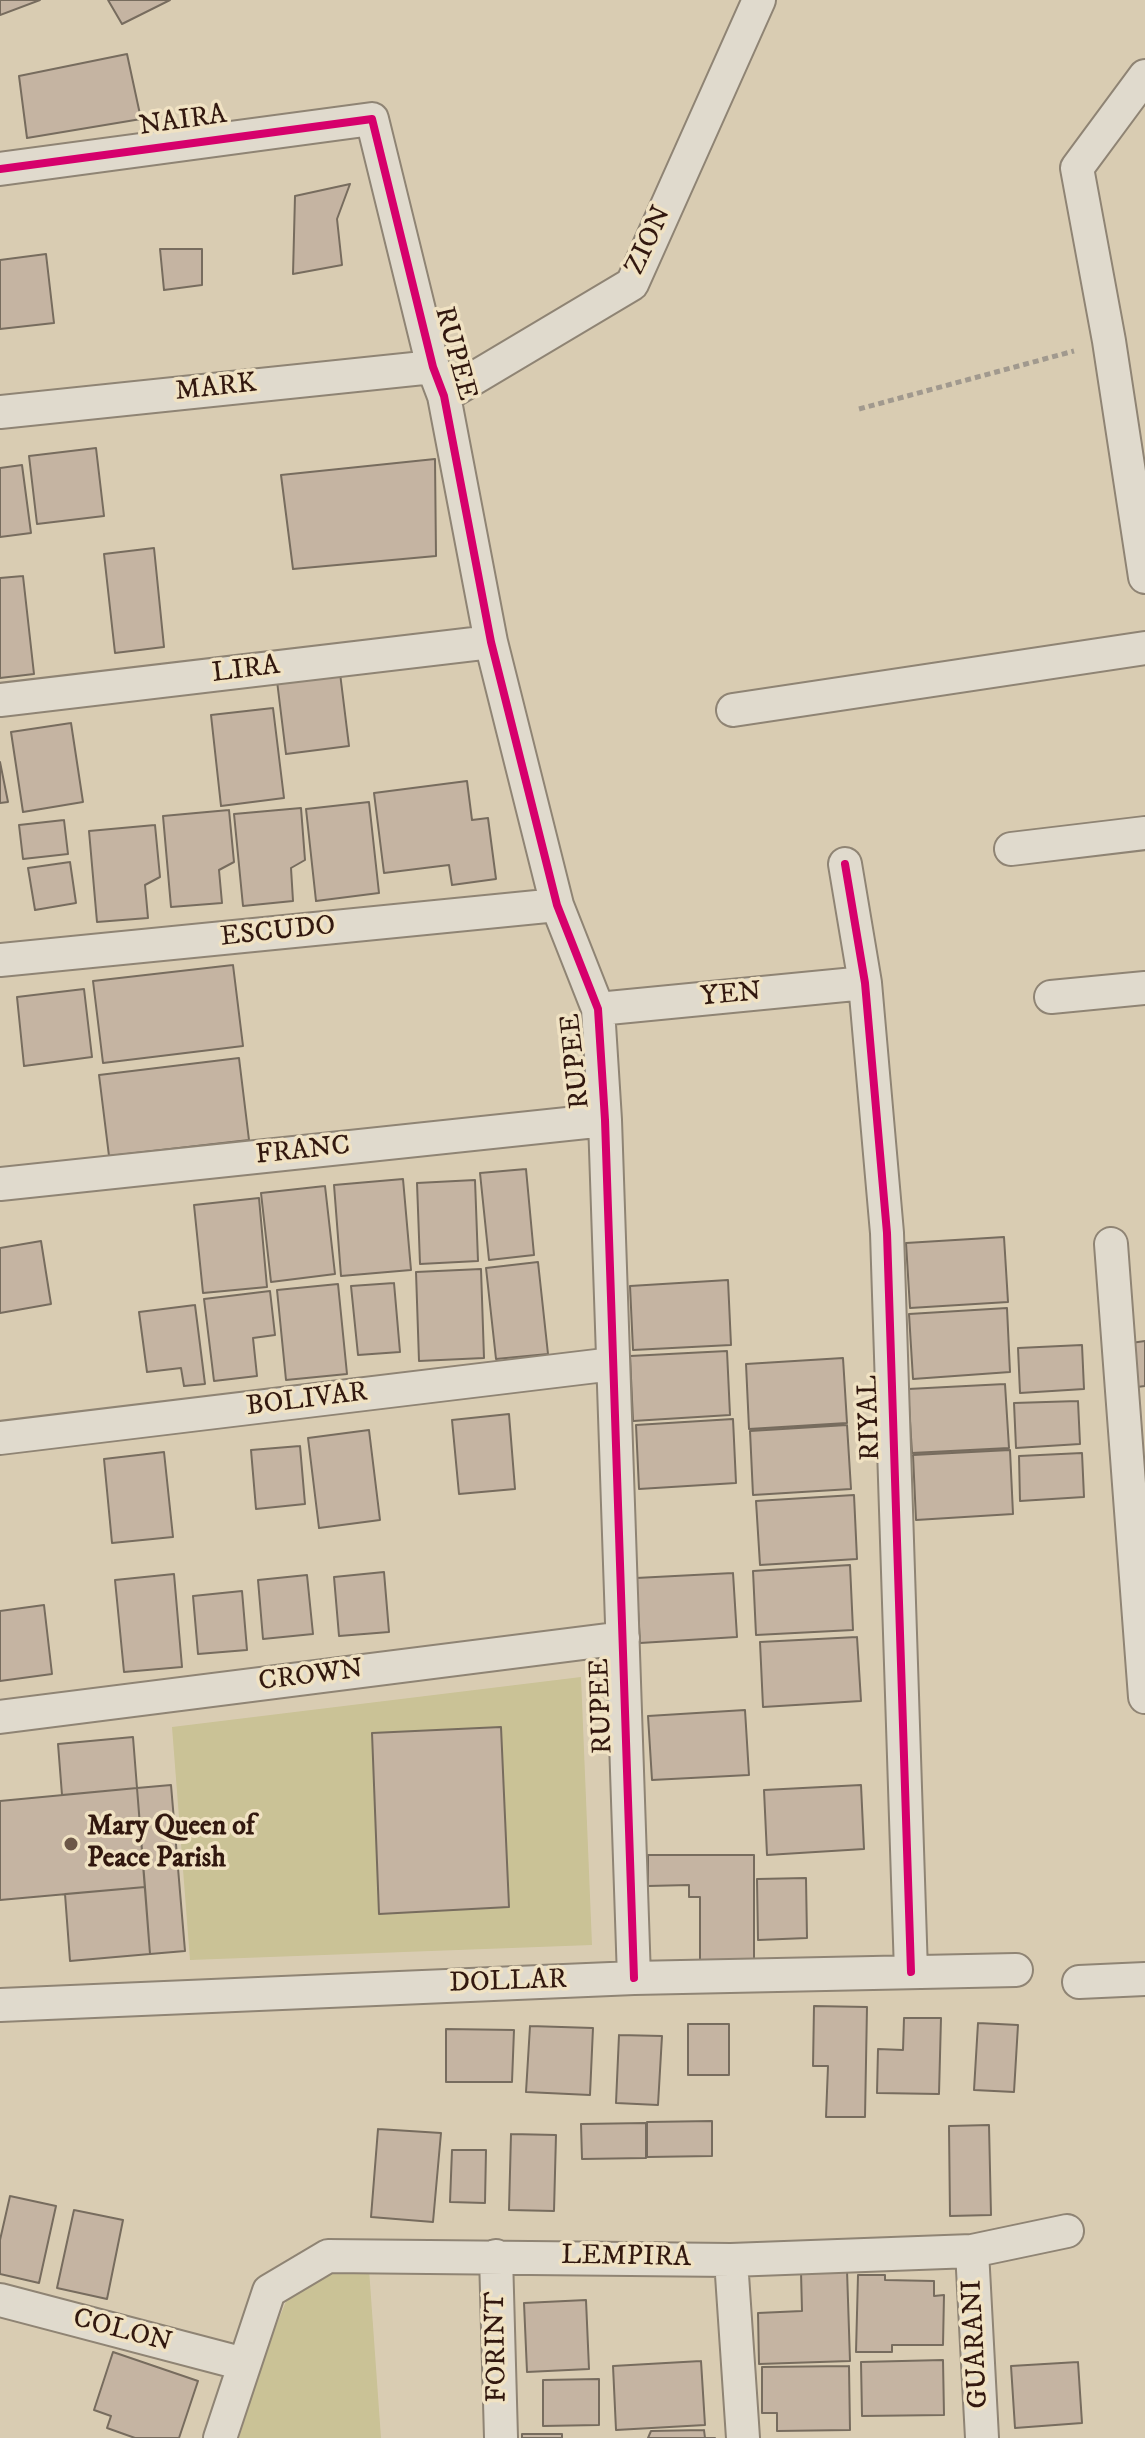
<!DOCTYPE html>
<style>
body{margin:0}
canvas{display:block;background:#d9ccb2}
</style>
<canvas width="1145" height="2438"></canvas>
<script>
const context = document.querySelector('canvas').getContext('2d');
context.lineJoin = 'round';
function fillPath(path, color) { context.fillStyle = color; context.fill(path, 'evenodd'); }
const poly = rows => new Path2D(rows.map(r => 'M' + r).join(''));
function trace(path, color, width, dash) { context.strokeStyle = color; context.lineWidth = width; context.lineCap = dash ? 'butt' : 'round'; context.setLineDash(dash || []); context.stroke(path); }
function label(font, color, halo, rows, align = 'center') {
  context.font = font + ' "IM FELL DW Pica",serif'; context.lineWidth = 7; context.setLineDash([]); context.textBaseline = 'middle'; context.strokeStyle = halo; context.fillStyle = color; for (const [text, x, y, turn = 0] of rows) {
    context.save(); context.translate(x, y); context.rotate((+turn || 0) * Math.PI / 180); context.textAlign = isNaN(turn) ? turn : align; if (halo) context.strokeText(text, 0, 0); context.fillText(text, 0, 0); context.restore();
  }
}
const green = poly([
 [581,1677,592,1945,190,1960,172,1727],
 [369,2269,381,2438,239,2438,267,2348,287,2299,319,2274]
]);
const building = poly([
 [0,0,40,0,0,15,0,0],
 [108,0,170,0,122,24,108,0],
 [127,54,141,119,27,138,19,76,127,54],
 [350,184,337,219,342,265,293,274,295,196,350,184],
 [160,249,202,249,202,285,164,290,160,249],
 [46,254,54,323,0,329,0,260,46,254],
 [96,448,104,516,37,524,29,456,96,448],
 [435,459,436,556,293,569,281,475,435,459],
 [22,465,31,533,0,537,0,468,22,465],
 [154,548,164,647,115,653,104,554,154,548],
 [23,576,34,674,0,678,0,578,23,576],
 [340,673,349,746,286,754,277,681,340,673],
 [273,708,284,798,221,806,211,715,273,708],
 [71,723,83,802,23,812,11,732,71,723],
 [0,762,8,802,0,803,0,762],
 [467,781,472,820,488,818,496,879,452,885,449,865,384,873,374,793,467,781],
 [369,802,379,893,316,901,306,809,369,802],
 [301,808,305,860,291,868,293,901,243,906,234,814,301,808],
 [229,810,234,862,219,870,222,903,171,907,163,816,229,810],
 [64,820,68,854,23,859,19,825,64,820],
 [155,825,160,877,145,885,148,918,97,922,89,831,155,825],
 [70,862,76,903,35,910,28,868,70,862],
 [233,965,243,1046,103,1063,93,981,233,965],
 [84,989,92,1057,24,1066,17,997,84,989],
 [239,1058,249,1140,109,1156,99,1075,239,1058],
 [526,1169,534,1255,489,1260,480,1173,526,1169],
 [403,1179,411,1270,341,1276,334,1185,403,1179],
 [475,1180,478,1261,420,1264,417,1183,475,1180],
 [325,1186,335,1274,271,1282,261,1193,325,1186],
 [259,1198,267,1287,203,1293,194,1205,259,1198],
 [1004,1237,1008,1302,910,1308,906,1243,1004,1237],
 [41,1241,51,1304,0,1313,0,1248,41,1241],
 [538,1262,548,1354,496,1359,486,1268,538,1262],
 [481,1269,484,1358,419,1361,416,1272,481,1269],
 [728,1280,731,1345,633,1350,630,1286,728,1280],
 [394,1283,400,1352,358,1355,351,1286,394,1283],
 [338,1284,347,1374,286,1380,277,1290,338,1284],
 [270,1291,275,1335,253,1338,257,1376,214,1381,204,1299,270,1291],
 [195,1305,205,1384,184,1386,181,1368,147,1372,139,1312,195,1305],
 [1007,1308,1010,1372,913,1379,909,1314,1007,1308],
 [1145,1341,1145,1386,1129,1388,1124,1344,1145,1341],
 [1082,1345,1084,1389,1020,1393,1018,1348,1082,1345],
 [727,1351,730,1415,633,1421,630,1356,727,1351],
 [843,1358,847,1423,749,1429,746,1364,843,1358],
 [1005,1384,1009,1448,912,1453,908,1389,1005,1384],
 [1078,1401,1080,1444,1016,1448,1014,1403,1078,1401],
 [509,1414,515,1489,459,1494,452,1420,509,1414],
 [733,1419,736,1483,639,1489,636,1425,733,1419],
 [847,1425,851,1489,753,1495,750,1431,847,1425],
 [369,1430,380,1520,319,1528,308,1438,369,1430],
 [300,1446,305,1504,256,1509,251,1450,300,1446],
 [1010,1450,1013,1514,916,1520,913,1455,1010,1450],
 [164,1452,173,1537,112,1543,104,1459,164,1452],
 [1082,1453,1084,1497,1020,1501,1019,1456,1082,1453],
 [854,1495,857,1559,760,1565,756,1501,854,1495],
 [850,1565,853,1630,756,1635,753,1571,850,1565],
 [384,1572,389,1632,339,1636,334,1577,384,1572],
 [733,1573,737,1637,640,1643,636,1578,733,1573],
 [174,1574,182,1667,124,1672,115,1580,174,1574],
 [307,1575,313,1634,263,1639,258,1580,307,1575],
 [242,1591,247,1650,198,1654,193,1596,242,1591],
 [44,1605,52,1674,0,1681,0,1611,44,1605],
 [857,1637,861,1701,763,1707,760,1642,857,1637],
 [745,1710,749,1775,652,1780,648,1716,745,1710],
 [501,1727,509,1907,379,1914,372,1733,501,1727],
 [133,1737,137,1788,62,1795,58,1744,133,1737],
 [171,1785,185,1951,150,1954,137,1788,171,1785],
 [861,1785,864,1849,767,1855,764,1790,861,1785],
 [137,1788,145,1887,0,1900,0,1801,137,1788],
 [648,1855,754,1855,754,1961,700,1960,700,1897,689,1897,689,1885,648,1886,648,1855],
 [806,1878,807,1938,758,1940,757,1879,806,1878],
 [145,1887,150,1954,70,1961,65,1894,145,1887],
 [814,2006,867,2007,865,2117,826,2117,828,2066,813,2066,814,2006],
 [904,2018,941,2018,939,2094,877,2093,878,2049,903,2050,904,2018],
 [978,2023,1018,2025,1014,2092,974,2090,978,2023],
 [688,2024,729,2024,729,2075,688,2075,688,2024],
 [530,2026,593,2028,590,2095,526,2092,530,2026],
 [446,2029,514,2030,512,2082,446,2082,446,2029],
 [619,2035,662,2036,658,2105,616,2103,619,2035],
 [712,2121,712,2156,647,2157,647,2122,712,2121],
 [646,2123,646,2158,582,2159,581,2124,646,2123],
 [989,2125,991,2215,950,2216,949,2126,989,2125],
 [378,2129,441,2133,433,2222,371,2217,378,2129],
 [511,2134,556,2135,554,2211,509,2210,511,2134],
 [452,2150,486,2150,485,2203,450,2202,452,2150],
 [10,2196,56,2206,39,2283,0,2274,0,2240,10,2196],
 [74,2210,123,2220,107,2299,57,2288,74,2210],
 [847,2270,850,2361,759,2364,758,2313,802,2311,801,2272,847,2270],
 [858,2275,885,2275,885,2280,934,2281,934,2296,944,2295,943,2345,892,2345,892,2352,856,2352,858,2275],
 [586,2300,589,2369,527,2372,524,2303,586,2300],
 [113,2352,198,2381,179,2438,135,2438,107,2428,111,2416,94,2410,113,2352],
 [943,2360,944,2415,862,2416,861,2362,943,2360],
 [701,2361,705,2425,616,2430,613,2366,701,2361],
 [1078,2362,1082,2423,1015,2428,1011,2366,1078,2362],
 [849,2366,850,2430,777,2431,777,2413,762,2413,762,2367,849,2366],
 [599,2379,599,2425,543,2426,543,2380,599,2379],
 [704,2430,705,2438,715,2438,648,2438,651,2431,704,2430],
 [522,2434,562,2434,562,2438,522,2438,522,2434]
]);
const path = poly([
 [859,409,1074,351]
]);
const minor = poly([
 [1145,76,1077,168,1109,341,1145,577],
 [0,169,372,119,433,367,444,396,491,642,557,905,598,1009,605,1120,634,1978],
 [444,396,632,284,759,0],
 [0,412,433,367],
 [0,700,491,642],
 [733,710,1145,648],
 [1011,849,1145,833],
 [845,864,865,983,887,1233,911,1972],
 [0,960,557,905],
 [1051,997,1145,988],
 [598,1009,865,983],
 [0,1184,605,1120],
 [1111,1244,1145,1697],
 [0,1438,613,1364],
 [0,1717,623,1638],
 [1079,1982,1145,1979],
 [0,2005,634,1978,1016,1970],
 [972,2251,982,2438],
 [496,2256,501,2438],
 [731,2260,743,2438],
 [0,2300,244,2364],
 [220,2438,269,2291,328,2256,731,2260,972,2251,1067,2231]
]);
const cycleway = poly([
 [0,169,372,119,433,367,444,396,491,642,557,905,598,1009,605,1120,634,1978],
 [845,864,865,983,887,1233,911,1972]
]);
const markers = [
 [71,1844,8,"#6c5748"]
];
const streetNames = [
 ["NAIRA",183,122,-8],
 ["ZION",650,241,-65],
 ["RUPEE",454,354,75],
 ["MARK",216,389,-6],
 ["LIRA",246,671,-7],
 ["ESCUDO",278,933,-6],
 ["YEN",731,996,-5],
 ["RUPEE",577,1061,-96],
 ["FRANC",303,1152,-6],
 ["BOLIVAR",307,1401,-7],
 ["RIYAL",871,1418,-92],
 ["CROWN",311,1677,-7],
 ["RUPEE",603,1706,-92],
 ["DOLLAR",508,1983,-2],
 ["LEMPIRA",626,2258,1],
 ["COLON",122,2332,15],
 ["GUARANI",977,2344,-93],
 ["FORINT",498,2347,-91]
];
const poiNames = [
 ["Mary Queen of",87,1828],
 ["Peace Parish",87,1860]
];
fillPath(green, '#cac296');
fillPath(building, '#c5b4a2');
trace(building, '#776c5e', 2);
trace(minor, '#8f8474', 36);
trace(path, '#a1998e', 5, [6, 4]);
trace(minor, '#e0dacd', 32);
trace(cycleway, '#d6006c', 8);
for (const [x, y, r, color] of markers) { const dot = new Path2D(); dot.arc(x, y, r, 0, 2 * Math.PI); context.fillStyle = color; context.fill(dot); trace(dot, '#f0e2c3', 3); }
label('28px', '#32180f', '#f0e2c3', streetNames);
label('bold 28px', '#32180f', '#f0e2c3', poiNames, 'left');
</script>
